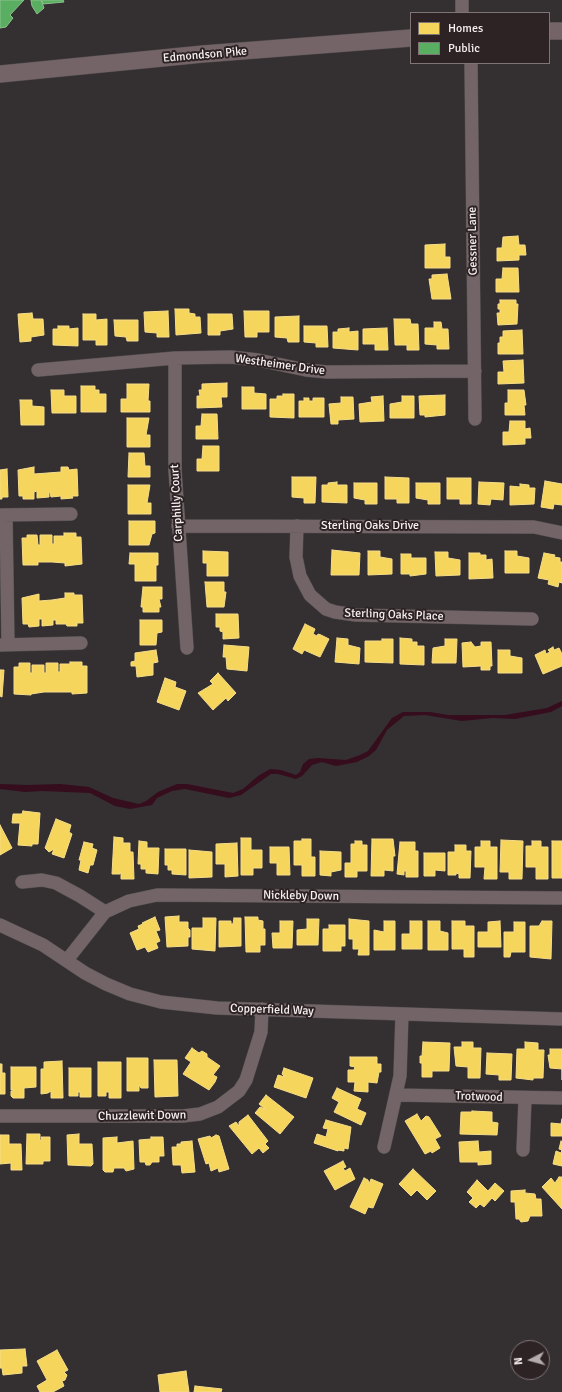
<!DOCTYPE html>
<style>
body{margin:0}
#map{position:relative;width:562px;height:1392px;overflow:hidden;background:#342f30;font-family:Signika,sans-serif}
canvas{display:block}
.legend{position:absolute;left:410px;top:12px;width:140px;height:52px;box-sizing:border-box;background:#2d2325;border:1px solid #7e7577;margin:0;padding:5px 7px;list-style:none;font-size:12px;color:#f7f0f2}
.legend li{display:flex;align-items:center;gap:8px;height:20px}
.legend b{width:20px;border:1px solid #7e7577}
.north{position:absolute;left:510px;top:1340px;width:40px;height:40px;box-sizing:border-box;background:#2d2325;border:1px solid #7e7577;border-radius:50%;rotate:264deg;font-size:11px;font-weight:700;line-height:16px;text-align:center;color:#f7f0f2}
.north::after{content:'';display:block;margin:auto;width:14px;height:18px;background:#b3acae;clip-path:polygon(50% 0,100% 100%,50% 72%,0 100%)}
</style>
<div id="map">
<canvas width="562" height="1392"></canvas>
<ul class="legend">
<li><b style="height:11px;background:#f6d55c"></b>Homes</li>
<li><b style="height:11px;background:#5aae61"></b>Public</li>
</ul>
<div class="north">N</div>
</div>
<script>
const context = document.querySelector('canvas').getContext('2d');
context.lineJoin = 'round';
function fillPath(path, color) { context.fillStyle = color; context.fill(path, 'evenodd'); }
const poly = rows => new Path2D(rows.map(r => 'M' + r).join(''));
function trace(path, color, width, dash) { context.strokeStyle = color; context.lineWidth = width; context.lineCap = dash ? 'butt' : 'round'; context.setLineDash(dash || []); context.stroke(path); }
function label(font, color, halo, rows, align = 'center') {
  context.font = font + ' Signika,sans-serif'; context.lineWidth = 4; context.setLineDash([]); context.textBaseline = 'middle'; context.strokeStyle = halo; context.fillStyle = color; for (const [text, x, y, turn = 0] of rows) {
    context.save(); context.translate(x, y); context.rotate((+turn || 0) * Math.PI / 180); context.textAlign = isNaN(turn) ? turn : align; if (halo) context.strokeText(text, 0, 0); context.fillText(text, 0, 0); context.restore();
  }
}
const water = poly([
 [562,701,562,706,551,712,515,719,492,718,462,721,425,715,404,716,387,730,376,750,369,756,357,762,336,766,322,762,312,765,302,776,296,779,278,774,271,774,241,795,229,798,185,789,172,791,157,798,152,805,130,809,115,806,90,793,43,791,25,792,0,789,0,784,28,785,60,784,89,787,113,798,139,804,146,801,158,792,177,784,187,784,233,793,243,789,258,776,270,769,281,770,296,775,300,772,303,764,309,759,318,758,346,760,360,755,368,751,392,718,403,712,430,712,448,715,505,715,547,708]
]);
const homes = poly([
 [518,236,519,245,525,245,526,255,519,255,519,260,497,261,497,248,502,248,503,237,518,236],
 [445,244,445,257,450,257,450,268,425,268,425,245,445,244],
 [503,268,518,268,519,292,496,292,496,279,502,279,503,268],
 [447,274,451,299,432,299,429,279,432,279,432,275,447,274],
 [500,300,516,300,516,304,518,304,517,324,498,325,497,313,500,313,500,309,498,309,498,304,500,304,500,300],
 [175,309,189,309,189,313,195,314,195,317,200,317,201,333,176,335,175,309],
 [168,311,169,337,157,337,157,333,145,332,144,312,168,311],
 [244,311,269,311,269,332,257,332,257,337,245,337,244,311],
 [32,313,33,319,43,319,44,335,31,337,31,341,20,342,18,314,32,313],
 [83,314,96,314,96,320,107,319,107,345,96,345,96,340,83,340,83,314],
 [208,314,232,314,233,329,220,331,220,335,208,335,208,314],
 [299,316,299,342,288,342,287,338,275,337,275,317,299,316],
 [394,319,410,319,411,324,418,324,419,350,407,350,407,345,395,345,394,319],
 [114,320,138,320,138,341,127,341,126,337,115,336,114,320],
 [434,322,441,322,442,329,448,329,449,349,437,349,437,345,425,344,425,328,434,328,434,322],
 [58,326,69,326,69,329,78,328,78,346,53,345,53,329,58,329,58,326],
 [304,326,327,326,328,347,316,347,316,343,304,342,304,326],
 [349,328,349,332,358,331,358,350,333,348,333,332,338,332,338,329,349,328],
 [387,328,388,350,375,350,375,344,363,344,363,329,387,328],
 [522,330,523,354,498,354,498,343,500,343,500,337,503,337,503,331,522,330],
 [523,360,524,383,498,384,498,372,504,372,503,361,523,360],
 [227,383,227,397,221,397,222,407,197,408,197,396,200,396,199,390,202,390,202,384,227,383],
 [127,384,149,384,148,401,150,401,150,412,121,412,121,399,127,399,127,384],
 [81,386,95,386,95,390,99,390,99,394,106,394,106,412,81,412,81,386],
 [242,387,254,387,254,393,266,394,266,409,242,409,242,387],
 [51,390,64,390,64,396,76,396,76,413,52,413,51,390],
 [508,390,524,390,526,405,524,405,525,415,505,415,505,403,508,403,508,390],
 [283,394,294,394,294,418,270,417,270,399,277,399,277,396,283,396,283,394],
 [445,395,445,415,425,417,425,415,420,415,419,396,445,395],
 [383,396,384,421,360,422,359,404,372,402,371,397,383,396],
 [402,396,414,396,414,418,390,418,390,404,402,402,402,396],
 [341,397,353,397,354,419,338,420,338,424,331,424,329,404,341,403,341,397],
 [304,398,309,398,309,401,313,401,313,398,324,398,324,417,299,417,299,401,304,401,304,398],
 [20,400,32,400,32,406,44,407,44,425,21,425,20,400],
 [202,414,217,414,218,439,196,439,196,426,201,426,202,414],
 [127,418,149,418,146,435,150,435,150,447,127,447,127,418],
 [510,421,525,421,525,429,530,428,531,438,525,438,525,444,503,445,503,432,509,432,510,421],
 [203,446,219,446,219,471,197,471,197,459,202,459,203,446],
 [129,453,144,453,145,466,150,466,150,477,128,477,129,453],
 [34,467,34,474,61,472,61,467,68,467,69,470,77,469,78,496,72,496,73,498,61,499,61,496,51,497,50,492,49,492,49,497,37,498,37,491,34,492,34,499,23,499,23,496,19,496,18,470,34,467],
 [7,469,8,497,2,497,2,499,0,499,0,470,7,469],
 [292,477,316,477,315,503,304,503,304,498,292,497,292,477],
 [385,477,409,478,409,503,397,503,397,499,385,499,385,477],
 [447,478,471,478,471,504,460,504,460,499,447,499,447,478],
 [545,481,562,484,562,505,554,504,553,509,541,507,545,481],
 [337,482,337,485,347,485,347,503,322,502,322,485,328,485,328,483,337,482],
 [479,482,504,483,503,500,491,499,490,505,478,504,479,482],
 [354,483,377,483,377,504,365,504,365,500,354,498,354,483],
 [416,483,440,483,440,504,428,504,428,500,416,498,416,483],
 [520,484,529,485,529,488,535,488,534,504,510,505,510,486,520,487,520,484],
 [128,485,150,485,147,503,151,503,151,514,128,514,128,485],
 [129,521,155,521,155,533,152,534,149,545,129,545,129,521],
 [64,533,76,533,76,537,81,537,82,564,65,566,65,563,52,562,38,562,38,565,23,565,22,538,27,538,27,535,37,535,38,545,40,545,40,535,52,535,52,544,54,544,54,536,64,536,64,533],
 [332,550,360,553,359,575,331,575,332,550],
 [203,551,228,552,228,576,207,576,207,563,203,563,203,551],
 [368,551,380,551,380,557,392,559,392,574,368,575,368,551],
 [505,551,517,551,517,556,529,558,529,573,505,573,505,551],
 [435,552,448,552,448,558,460,560,460,575,436,576,435,552],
 [130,553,158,553,158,565,156,565,156,581,135,581,135,564,129,564,130,553],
 [469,553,480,553,480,555,486,555,486,560,492,559,493,578,469,579,469,553],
 [544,553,555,555,554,557,560,558,560,562,562,562,562,583,559,582,558,587,548,584,549,580,538,578,544,553],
 [401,554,411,554,411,558,426,558,426,574,410,576,410,574,401,574,401,554],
 [205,582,224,582,224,592,226,592,224,607,207,607,205,582],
 [143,587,162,587,162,599,159,599,161,607,159,607,159,612,143,612,143,607,141,607,143,587],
 [65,593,74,593,74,595,82,595,83,623,77,623,77,626,67,626,66,624,56,624,56,620,53,620,53,625,42,626,42,619,39,619,39,626,29,627,28,624,23,624,22,598,39,594,39,601,52,600,65,598,65,593],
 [216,614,238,614,239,638,223,639,223,632,220,631,220,627,216,627,216,614],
 [140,620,162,620,162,632,157,633,156,645,140,645,140,620],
 [305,624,315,629,313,634,317,636,318,634,321,635,329,639,320,657,304,650,302,654,293,649,305,624],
 [337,638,348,639,348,645,360,648,359,664,335,662,337,638],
 [400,638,412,639,412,642,417,642,417,646,424,646,424,665,400,664,400,638],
 [382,639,393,639,393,663,365,662,365,641,382,641,382,639],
 [445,639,457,639,456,663,432,663,433,648,445,646,445,639],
 [471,642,475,647,481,646,481,642,491,642,492,666,490,666,490,670,481,670,481,666,463,667,462,643,471,642],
 [224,645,249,647,247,671,227,669,226,657,223,657,224,645],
 [553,647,554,650,559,648,562,654,562,666,543,674,535,655,545,650,546,654,550,652,548,650,553,647],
 [156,650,158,662,153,663,153,675,137,677,136,666,131,666,131,662,135,661,135,653,156,650],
 [498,650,510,650,510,656,522,658,522,673,498,673,498,650],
 [70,662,82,662,82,666,87,666,87,693,72,694,72,692,44,692,31,694,31,695,14,694,14,667,19,667,19,663,30,663,30,673,32,673,32,665,44,665,44,673,46,673,46,663,58,663,58,672,60,672,60,664,70,664,70,662],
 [0,670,4,670,2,697,0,696,0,670],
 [218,673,236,693,228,701,226,698,213,710,198,693,213,684,210,681,218,673],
 [165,678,176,682,175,687,186,691,179,710,157,702,165,678],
 [23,811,40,813,38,844,32,844,32,846,18,845,20,823,12,823,13,814,22,814,23,811],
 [56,819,71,825,69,832,72,834,64,858,52,854,54,849,49,852,45,848,56,819],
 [0,825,12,848,0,855,0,825],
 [114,837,123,838,123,843,130,843,130,852,133,852,134,879,121,879,121,872,120,874,112,874,114,837],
 [241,838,251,838,251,850,262,850,262,868,253,868,253,875,241,875,241,838],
 [302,839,311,839,311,857,315,857,315,876,302,876,302,865,294,865,294,841,302,841,302,839],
 [372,839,393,839,395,856,393,856,393,871,384,870,384,876,371,876,372,839],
 [501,840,523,841,522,879,509,879,509,872,500,872,501,840],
 [139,841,147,842,147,848,159,848,158,874,146,873,146,869,141,869,141,864,138,864,139,841],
 [355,841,362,841,362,845,367,845,367,871,357,871,357,877,345,877,345,863,351,863,351,844,355,844,355,841],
 [481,841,490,841,490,847,497,847,497,879,484,879,485,867,475,867,475,847,481,847,481,841],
 [532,841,541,841,541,847,548,847,548,879,536,879,536,867,526,867,526,846,532,846,532,841],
 [552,841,562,841,562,878,552,878,552,841],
 [84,842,93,844,92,848,97,850,93,865,90,865,88,873,79,870,81,860,79,860,84,842],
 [400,842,415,842,415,851,418,851,418,877,406,877,406,871,404,871,404,875,397,874,400,842],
 [237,843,238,876,225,877,225,864,216,864,216,844,237,843],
 [455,845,466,845,466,851,471,851,470,878,459,878,459,874,456,873,456,875,448,875,448,852,455,852,455,845],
 [270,847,289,847,290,875,277,875,277,863,270,863,270,847],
 [165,849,186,849,186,875,172,874,172,870,168,870,168,865,165,865,165,849],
 [189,850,212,852,212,877,189,878,189,850],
 [320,851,341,852,341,870,331,872,331,876,320,875,320,851],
 [424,853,445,853,445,871,435,870,435,876,424,876,424,853],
 [179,916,179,922,188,922,188,928,190,930,190,937,188,937,188,946,167,947,165,917,179,916],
 [155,917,160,930,156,931,160,941,156,943,158,948,148,952,145,947,137,950,130,933,139,929,138,926,143,924,142,923,155,917],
 [245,917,258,917,258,920,263,921,263,929,265,929,265,945,260,945,260,952,246,952,245,917],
 [203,918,216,918,215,951,192,949,192,928,203,928,203,918],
 [234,918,241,918,241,946,219,947,219,921,231,921,231,924,233,924,234,918],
 [307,919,319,919,318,945,297,945,297,930,307,929,307,919],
 [349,919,369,921,369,955,358,955,359,949,353,949,353,939,349,939,349,919],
 [280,921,293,921,292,948,273,948,272,933,280,933,280,921],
 [384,921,395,921,395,950,374,950,374,930,384,932,384,921],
 [410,921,422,921,422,949,402,949,402,934,410,934,410,921],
 [428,921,440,921,440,931,448,933,448,950,428,950,428,921],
 [452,921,465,921,465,926,474,926,474,957,464,957,464,949,452,949,452,921],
 [500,921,501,947,478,947,478,932,488,932,488,922,500,921],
 [542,921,552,921,551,959,530,957,530,926,539,926,542,921],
 [514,922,525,922,525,952,511,952,510,957,504,957,504,932,514,932,514,922],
 [329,925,345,925,345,946,341,946,341,951,323,951,323,929,329,929,329,925],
 [423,1042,450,1043,449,1071,432,1071,432,1077,422,1077,422,1063,420,1063,420,1056,422,1056,423,1042],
 [462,1042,473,1042,473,1048,481,1048,480,1078,468,1078,468,1067,456,1066,454,1047,462,1047,462,1042],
 [525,1042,538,1043,538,1050,544,1050,543,1078,533,1078,533,1080,516,1078,517,1049,525,1049,525,1042],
 [192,1048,199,1053,202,1051,207,1054,207,1057,220,1066,213,1075,217,1077,215,1082,209,1090,183,1074,191,1062,185,1058,192,1048],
 [550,1049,562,1049,562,1080,562,1069,550,1068,548,1055,550,1055,550,1049],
 [487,1053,512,1054,511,1080,499,1080,499,1075,486,1074,487,1053],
 [350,1057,377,1057,377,1064,381,1064,381,1072,379,1072,377,1083,368,1082,368,1092,354,1091,355,1082,348,1082,348,1070,354,1070,355,1067,350,1066,350,1057],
 [127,1058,148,1058,148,1088,141,1088,139,1085,139,1091,127,1091,127,1058],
 [154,1060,177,1060,178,1096,155,1097,154,1060],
 [62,1061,63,1098,51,1098,51,1091,48,1093,41,1094,41,1069,44,1069,44,1062,62,1061],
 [98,1062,121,1062,121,1098,109,1098,109,1092,106,1092,106,1096,98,1096,98,1062],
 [0,1064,2,1064,2,1073,5,1073,5,1094,0,1094,0,1064],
 [11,1067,36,1067,36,1087,24,1088,24,1098,13,1098,11,1096,11,1091,13,1091,13,1090,11,1090,11,1067],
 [69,1068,91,1068,91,1097,80,1097,80,1092,78,1092,78,1096,69,1096,69,1068],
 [284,1068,313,1078,306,1098,274,1087,278,1075,285,1077,282,1074,284,1068],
 [337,1088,361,1099,357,1109,366,1113,361,1125,334,1112,339,1102,332,1098,337,1088],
 [266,1095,294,1117,280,1134,255,1113,260,1107,265,1109,259,1104,266,1095],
 [472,1111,492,1112,492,1122,498,1123,497,1135,460,1134,461,1112,472,1112,472,1111],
 [417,1114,421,1121,426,1116,429,1117,441,1136,435,1139,440,1148,432,1153,431,1151,425,1154,405,1121,417,1114],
 [248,1115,268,1141,265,1144,269,1148,263,1153,259,1148,252,1154,229,1126,236,1122,239,1126,239,1122,248,1115],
 [562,1119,562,1136,551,1136,551,1123,561,1124,562,1119],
 [326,1120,351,1127,348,1149,344,1148,344,1151,338,1150,338,1151,314,1143,317,1134,326,1137,328,1129,323,1128,326,1120],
 [27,1134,40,1134,40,1140,42,1140,41,1137,50,1137,50,1161,43,1161,43,1164,26,1164,27,1134],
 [79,1134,79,1144,92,1144,93,1164,91,1166,68,1165,67,1135,79,1134],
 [0,1135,9,1135,9,1144,21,1144,22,1170,11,1170,11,1163,0,1164,0,1135],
 [216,1135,219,1136,229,1169,219,1172,218,1168,211,1171,209,1163,206,1164,198,1139,210,1136,211,1138,216,1135],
 [117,1137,117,1143,133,1141,134,1169,126,1171,124,1168,114,1168,113,1172,105,1172,103,1170,103,1138,117,1137],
 [151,1137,163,1137,164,1156,159,1156,159,1162,152,1162,150,1165,146,1165,145,1162,140,1162,139,1140,151,1139,151,1137],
 [192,1141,195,1172,182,1173,181,1165,173,1165,172,1147,177,1147,177,1144,181,1144,181,1142,192,1141],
 [478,1141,479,1152,491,1151,491,1164,478,1165,478,1162,460,1162,459,1142,478,1141],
 [561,1141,562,1142,562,1166,553,1164,556,1151,561,1153,562,1150,559,1149,561,1141],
 [343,1161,346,1167,343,1168,345,1171,350,1168,355,1179,335,1190,324,1171,343,1161],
 [413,1169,436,1191,427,1200,417,1190,411,1196,399,1184,413,1169],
 [559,1177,562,1177,562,1209,542,1187,551,1178,555,1183,559,1177],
 [364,1178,368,1180,369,1184,371,1179,383,1184,373,1208,368,1207,365,1214,350,1207,364,1178],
 [477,1180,488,1191,495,1183,504,1191,495,1201,492,1198,484,1207,480,1204,476,1208,469,1202,473,1198,467,1192,477,1180],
 [525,1190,525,1193,535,1194,536,1199,541,1199,542,1216,530,1216,528,1221,521,1222,519,1219,516,1219,515,1202,511,1202,511,1191,525,1190],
 [25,1349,27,1366,22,1366,22,1373,3,1375,2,1368,0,1368,0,1350,25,1349],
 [57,1350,68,1370,64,1372,67,1375,65,1380,62,1381,64,1386,53,1392,40,1392,37,1386,47,1380,37,1361,57,1350],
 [186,1371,189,1392,160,1392,158,1375,186,1371],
 [195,1386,222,1389,221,1392,194,1392,195,1386]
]);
const public = poly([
 [0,0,24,0,10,15,13,18,6,27,0,28,0,0],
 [31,0,41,0,44,8,37,14,32,6,31,0],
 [42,0,63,0,64,2,43,4,42,0]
]);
const minor = poly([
 [462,0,462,13],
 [471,63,475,419],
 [175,358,175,470,187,648],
 [38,370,175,358,231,357,258,360,306,370,327,372,475,371],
 [0,515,71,514],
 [6,515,8,645],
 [178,526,534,527,562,533],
 [297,526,296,557,300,576,310,595,326,609,335,612,356,615,532,619],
 [0,645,81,643],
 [22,882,42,880,56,883,80,896,105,912],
 [0,925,43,945,85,973,106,984,130,994,161,1002,217,1008,562,1019],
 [67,960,105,912,129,901,157,895,562,898],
 [396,1095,562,1098],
 [0,1116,183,1116,200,1114,218,1107,239,1091,246,1080,261,1032,262,1009],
 [384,1147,400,1076,402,1014],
 [523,1150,525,1099]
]);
const major = poly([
 [549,31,562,31],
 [0,74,203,54,411,38]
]);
const streetNames = [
 ["Edmondson Pike",205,55,-5],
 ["Gessner Lane",473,241,-91],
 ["Westheimer Drive",280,365,8],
 ["Carphilly Court",177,503,-93],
 ["Sterling Oaks Drive",370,526],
 ["Sterling Oaks Place",394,615,2],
 ["Nickleby Down",301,896,1],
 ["Copperfield Way",272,1010,2],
 ["Trotwood",479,1097,2],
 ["Chuzzlewit Down",142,1116,-1]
];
fillPath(water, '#360d1c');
fillPath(homes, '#f6d55c');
trace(homes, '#f6dd89', 1);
fillPath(public, '#5aae61');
trace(public, '#89c28c', 1);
trace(minor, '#4e4b4c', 14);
trace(major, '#4e4b4c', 18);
trace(minor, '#726467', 13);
trace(major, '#746467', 17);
label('12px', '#f7f0f2', '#2d2325', streetNames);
</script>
